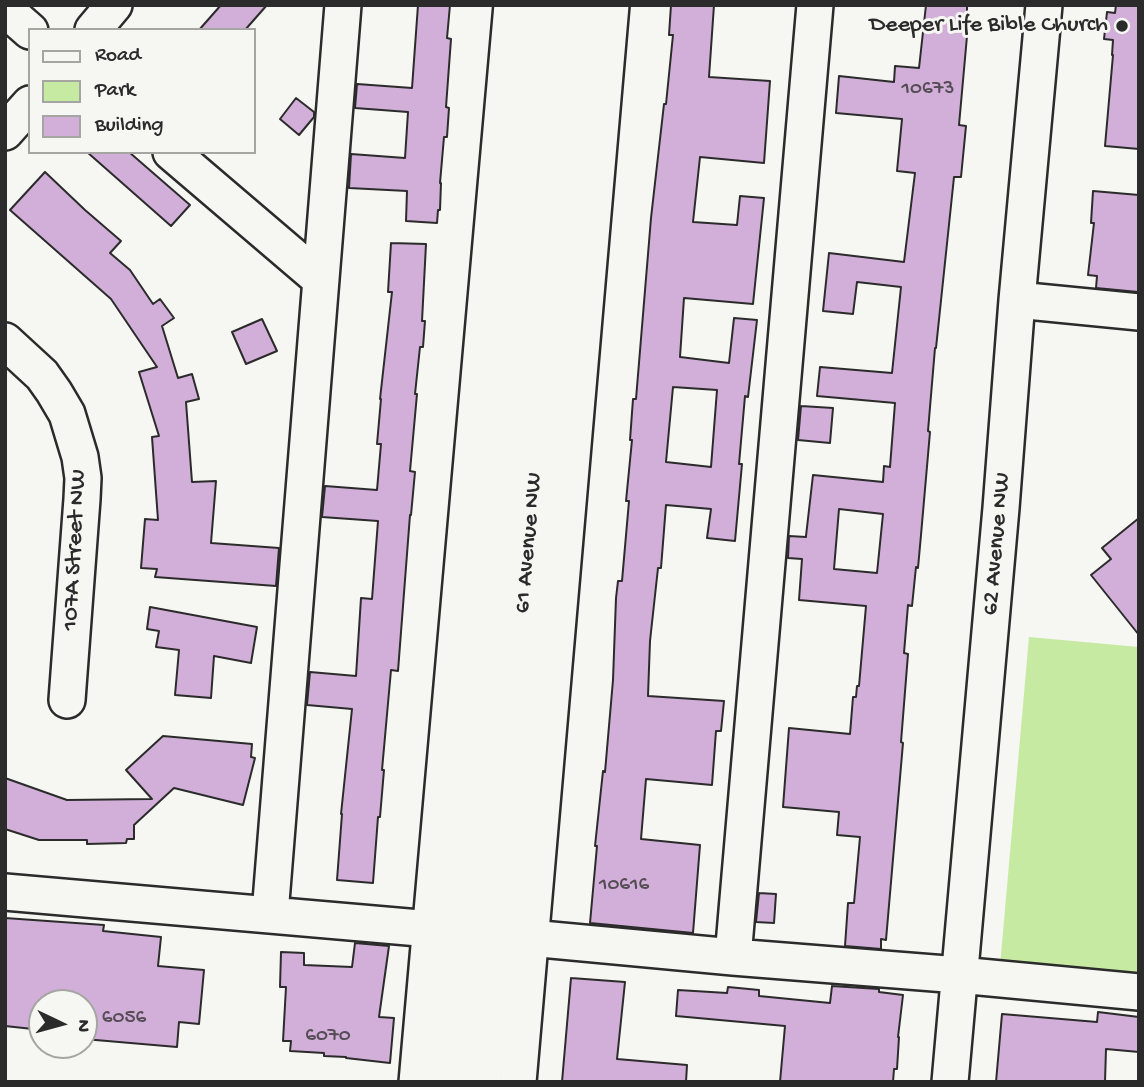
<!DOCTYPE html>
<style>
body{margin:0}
#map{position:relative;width:1144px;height:1087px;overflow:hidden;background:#f6f6f2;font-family:"Gochi Hand",sans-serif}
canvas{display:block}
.frame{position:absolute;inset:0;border:7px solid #2b2b2b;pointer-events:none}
.legend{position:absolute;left:28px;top:28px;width:228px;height:126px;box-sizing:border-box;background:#f6f6f2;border:2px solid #a5a5a2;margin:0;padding:9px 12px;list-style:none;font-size:21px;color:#2b2b2b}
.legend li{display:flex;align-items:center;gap:14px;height:35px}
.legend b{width:35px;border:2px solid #a5a5a2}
.north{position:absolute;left:28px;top:989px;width:70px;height:70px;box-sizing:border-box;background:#f6f6f2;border:2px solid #a5a5a2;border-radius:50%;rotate:95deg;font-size:19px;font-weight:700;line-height:28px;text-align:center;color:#2b2b2b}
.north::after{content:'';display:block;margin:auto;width:24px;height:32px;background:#2b2b2b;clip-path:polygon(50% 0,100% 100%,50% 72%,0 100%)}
</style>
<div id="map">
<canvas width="1144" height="1087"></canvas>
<div class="frame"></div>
<ul class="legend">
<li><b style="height:9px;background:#f6f6f2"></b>Road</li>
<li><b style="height:19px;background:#c7eaa3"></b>Park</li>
<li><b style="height:19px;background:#d2afd9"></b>Building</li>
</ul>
<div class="north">N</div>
</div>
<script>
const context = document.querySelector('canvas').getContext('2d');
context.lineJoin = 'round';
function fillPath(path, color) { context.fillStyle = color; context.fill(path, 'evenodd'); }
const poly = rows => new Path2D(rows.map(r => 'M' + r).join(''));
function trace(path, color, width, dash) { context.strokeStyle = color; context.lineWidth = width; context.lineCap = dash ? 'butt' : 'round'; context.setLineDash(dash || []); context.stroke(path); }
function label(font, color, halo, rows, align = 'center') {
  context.font = font + ' "Gochi Hand",sans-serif'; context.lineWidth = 6; context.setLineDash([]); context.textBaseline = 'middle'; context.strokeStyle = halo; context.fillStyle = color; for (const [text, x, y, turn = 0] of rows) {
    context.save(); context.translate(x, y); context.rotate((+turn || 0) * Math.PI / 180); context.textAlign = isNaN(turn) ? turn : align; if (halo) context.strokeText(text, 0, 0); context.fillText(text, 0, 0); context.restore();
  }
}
const green = poly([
 [1029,637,1139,647,1139,978,1000,966]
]);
const building = poly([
 [221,5,267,5,245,30,199,30,221,5],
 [418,5,450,5,447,38,451,39,446,107,449,108,447,137,444,137,440,183,441,183,440,210,438,210,437,223,406,221,407,191,349,188,351,154,405,158,408,112,355,108,357,84,412,88,418,5],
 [671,5,714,5,709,77,770,81,764,163,700,157,693,222,737,225,740,196,764,198,753,304,684,298,680,357,729,363,734,318,757,320,748,397,745,396,739,464,742,464,735,541,707,538,711,509,666,505,661,568,658,568,650,641,648,696,724,701,721,731,716,731,712,785,646,779,641,839,700,845,693,933,590,923,597,846,595,846,603,771,605,772,613,680,616,598,618,581,622,581,629,501,626,501,632,440,630,440,633,399,636,399,651,218,664,104,666,104,673,35,669,35,671,5],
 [673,387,717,390,711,467,666,462,673,387],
 [926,5,967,5,967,14,969,14,959,125,966,126,961,177,954,177,936,348,935,348,928,431,930,432,921,535,918,568,916,567,912,606,908,605,904,653,908,654,901,742,903,743,886,940,881,939,881,949,845,946,848,903,854,903,860,837,837,835,839,812,783,807,789,728,850,734,853,697,856,697,857,686,859,686,866,606,799,600,802,559,788,558,789,536,806,537,806,536,813,475,883,482,884,466,890,467,895,403,817,396,820,367,892,373,901,287,857,282,853,314,823,311,829,253,904,262,915,173,897,171,902,119,836,113,839,76,894,82,895,66,919,68,926,5],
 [839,509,883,514,877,573,834,569,839,509],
 [1116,5,1139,5,1139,149,1105,146,1113,55,1112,55,1113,40,1104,39,1107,12,1115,13,1116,5],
 [296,98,314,112,314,117,299,135,280,119,296,98],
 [87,152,129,152,190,205,171,226,87,152],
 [45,172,85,210,121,241,110,253,130,270,153,304,160,299,174,318,162,326,178,378,192,374,199,399,186,402,192,482,216,481,211,543,279,548,276,586,155,577,157,569,141,568,145,519,158,520,152,437,159,436,139,372,157,367,111,299,10,210,45,172],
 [1093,191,1139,195,1138,292,1096,288,1097,276,1088,275,1094,223,1091,223,1093,191],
 [391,243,426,244,422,321,425,321,423,347,420,347,415,394,417,394,410,471,415,472,411,515,410,515,398,671,391,670,382,770,384,770,380,817,378,817,373,883,337,880,342,814,341,814,352,709,307,705,310,672,356,676,361,598,372,599,378,521,322,517,325,486,377,490,381,444,377,444,381,399,380,399,392,292,388,292,391,243],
 [262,319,277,351,246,364,232,332,262,319],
 [801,406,833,408,830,443,798,440,801,406],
 [1139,518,1139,635,1091,575,1111,559,1102,548,1139,518],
 [150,607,257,627,251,663,214,656,211,698,175,695,179,650,156,647,159,631,147,629,150,607],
 [163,736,252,744,251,757,255,758,243,805,174,788,134,825,134,839,127,839,126,843,87,844,87,840,39,840,5,829,5,778,67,800,152,799,126,770,163,736],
 [759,893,776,894,774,923,756,922,759,893],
 [5,918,104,925,103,931,161,937,158,966,204,970,199,1024,179,1022,177,1047,84,1039,84,1003,42,1003,42,1030,5,1026,5,918],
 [355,943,389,946,379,1017,394,1018,390,1063,346,1058,346,1057,324,1056,324,1053,290,1051,291,1041,283,1041,286,987,280,987,281,952,304,953,304,965,352,967,355,943],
 [571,978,625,982,617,1059,687,1065,686,1082,562,1082,571,978],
 [832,986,879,989,879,992,903,995,898,1037,899,1037,897,1069,894,1069,893,1082,780,1082,785,1026,676,1016,678,990,727,993,728,987,759,990,759,996,830,1003,832,986],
 [1098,1012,1139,1017,1139,1052,1106,1049,1105,1082,996,1082,1002,1014,1097,1022,1098,1012]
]);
const minor = poly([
 [5,9,30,31],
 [93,30,114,5],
 [5,132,30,104],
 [171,152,321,280],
 [1017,300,1139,312],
 [5,341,42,375,54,392,67,414,80,457,83,478,82,499,67,700],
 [5,892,431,929],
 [270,914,343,5],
 [530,938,733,957,959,975,1139,992],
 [733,957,815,5],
 [417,1082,512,5],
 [518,1082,611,5],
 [950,1082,1001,508,1017,300,1044,5]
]);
const major = poly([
 [447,1082,543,5],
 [482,1082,578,5]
]);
const markers = [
 [1122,26,7,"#2b2b2b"]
];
const numberNames = [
 ["10673",928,90],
 ["10616",624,886],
 ["6056",124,1019],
 ["6070",328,1037]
];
const poiNames = [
 ["Deeper Life Bible Church",1108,26]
];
const streetNames = [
 ["61 Avenue NW",530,543,-85],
 ["62 Avenue NW",998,544,-85],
 ["107A Street NW",76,550,-87]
];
fillPath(green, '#c7eaa3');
fillPath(building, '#d2afd9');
trace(building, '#2b2b2b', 2);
trace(minor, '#2b2b2b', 40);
trace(major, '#2b2b2b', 44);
trace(minor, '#f6f6f2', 35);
trace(major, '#f6f6f2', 38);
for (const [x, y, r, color] of markers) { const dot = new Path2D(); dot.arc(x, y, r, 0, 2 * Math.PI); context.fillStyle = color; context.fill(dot); trace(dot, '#f6f6f2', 2.5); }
label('21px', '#554c56', null, numberNames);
label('24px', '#2b2b2b', '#f6f6f2', poiNames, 'right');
label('24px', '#2b2b2b', '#f6f6f2', streetNames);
</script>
